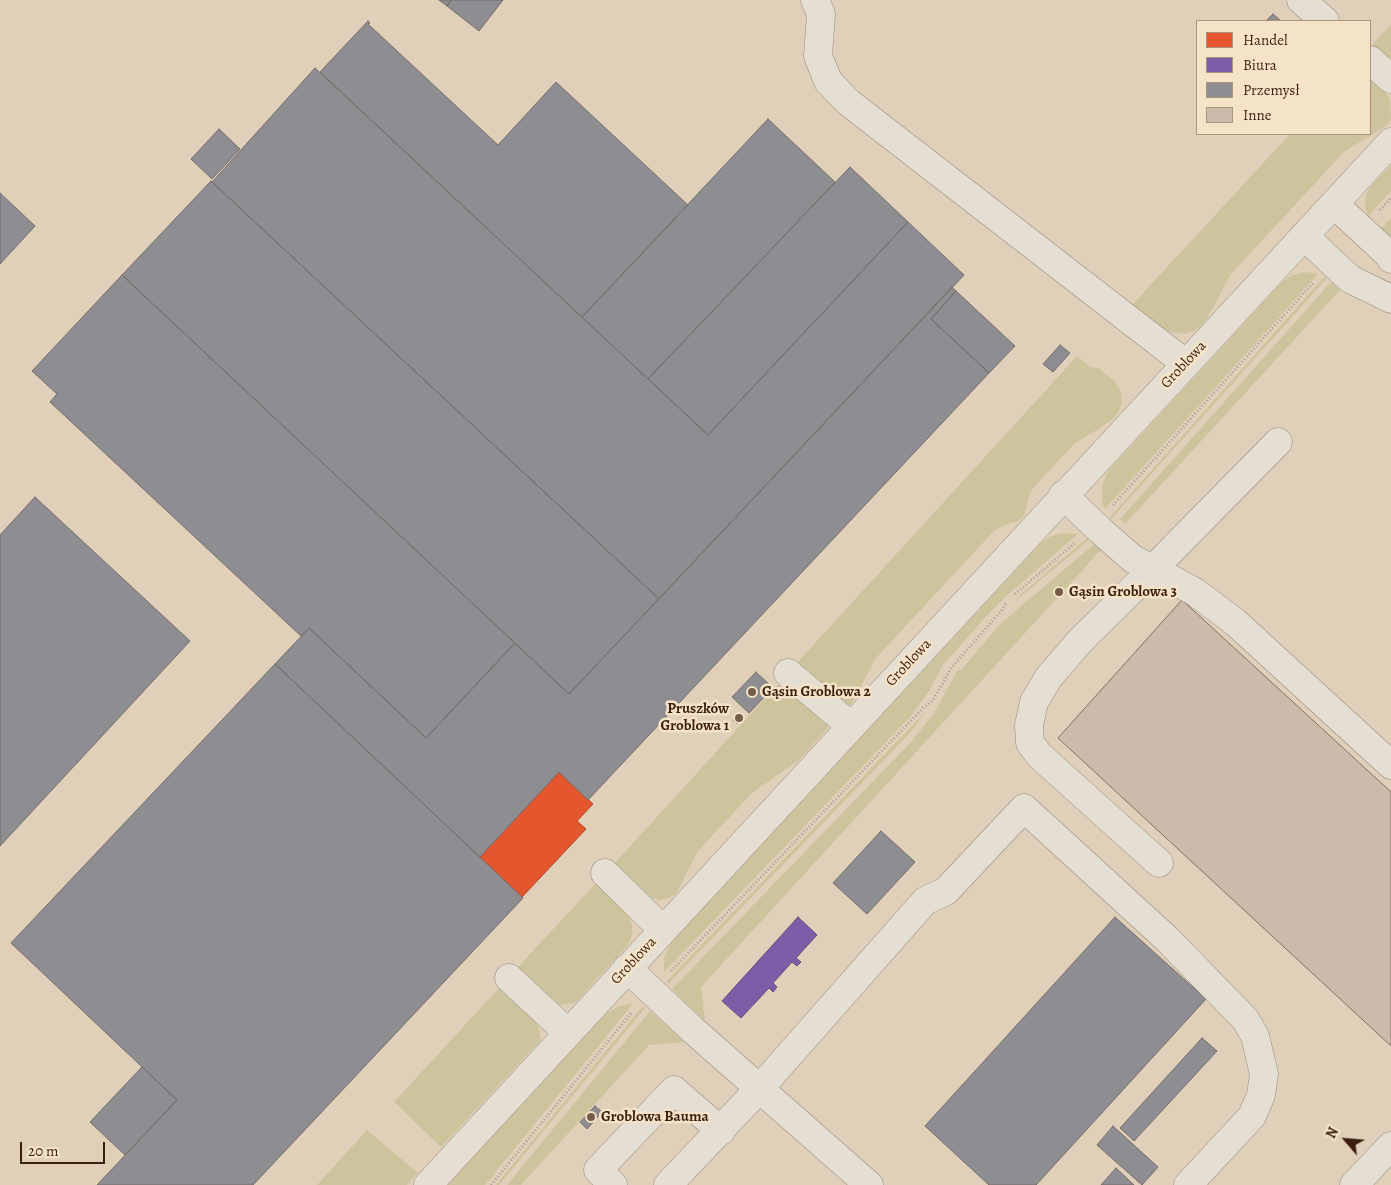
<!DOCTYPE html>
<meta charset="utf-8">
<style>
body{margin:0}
#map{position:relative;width:1391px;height:1185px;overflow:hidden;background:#e0d0ba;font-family:Alegreya,serif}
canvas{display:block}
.legend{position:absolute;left:1196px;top:20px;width:175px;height:115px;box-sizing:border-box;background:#f5e3c8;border:1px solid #ab947e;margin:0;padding:6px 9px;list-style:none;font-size:15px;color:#3c1e0e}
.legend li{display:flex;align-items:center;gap:10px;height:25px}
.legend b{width:25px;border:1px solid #ab947e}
.north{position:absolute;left:1321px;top:1115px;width:50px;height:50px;-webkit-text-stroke:4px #f5e3c8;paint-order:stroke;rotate:297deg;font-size:14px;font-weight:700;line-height:20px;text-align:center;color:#3c1e0e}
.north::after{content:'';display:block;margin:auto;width:18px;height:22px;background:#3c1e0e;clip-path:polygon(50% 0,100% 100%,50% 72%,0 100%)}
.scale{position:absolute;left:20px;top:1142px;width:85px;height:22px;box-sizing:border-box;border:2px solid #3c1e0e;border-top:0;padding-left:6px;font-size:15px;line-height:18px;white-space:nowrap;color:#3c1e0e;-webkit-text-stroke:4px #f5e3c8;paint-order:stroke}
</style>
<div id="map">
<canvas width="1391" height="1185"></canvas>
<ul class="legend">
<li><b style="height:14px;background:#e4572e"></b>Handel</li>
<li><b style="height:14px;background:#7b5ea7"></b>Biura</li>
<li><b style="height:14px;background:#8d8d92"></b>Przemysł</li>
<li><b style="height:14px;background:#ccbaaa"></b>Inne</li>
</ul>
<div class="north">N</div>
<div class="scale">20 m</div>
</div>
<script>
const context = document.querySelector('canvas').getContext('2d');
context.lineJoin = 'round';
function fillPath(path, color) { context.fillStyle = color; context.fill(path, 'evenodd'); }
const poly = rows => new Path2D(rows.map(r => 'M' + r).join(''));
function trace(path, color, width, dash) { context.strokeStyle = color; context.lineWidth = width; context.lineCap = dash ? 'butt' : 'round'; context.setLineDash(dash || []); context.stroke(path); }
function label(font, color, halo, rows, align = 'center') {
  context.font = font + ' Alegreya,serif'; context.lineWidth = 5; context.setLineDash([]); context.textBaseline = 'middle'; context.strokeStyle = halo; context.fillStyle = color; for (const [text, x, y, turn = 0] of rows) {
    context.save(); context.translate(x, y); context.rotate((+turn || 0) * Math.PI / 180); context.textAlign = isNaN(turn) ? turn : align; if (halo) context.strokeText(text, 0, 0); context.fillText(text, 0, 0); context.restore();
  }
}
const green = poly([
 [1391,24,1391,59,1372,45],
 [1370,80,1385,92,1390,99,1391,120,1386,126,1344,152,1231,274,1209,315,1201,326,1194,331,1184,334,1172,332,1165,330,1131,306,1290,134,1370,134],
 [1391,165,1391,191,1368,216,1365,207,1366,194,1371,186],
 [1391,218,1391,235,1389,238,1380,229],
 [1306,272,1318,274,1105,509,1102,502,1102,490,1103,483,1109,470,1283,281,1292,275],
 [1324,277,1327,278,1111,519,1110,517],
 [1331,282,1340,290,1125,524,1120,519],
 [1077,356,1090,367,1099,368,1115,382,1121,392,1122,402,1119,411,1114,418,1103,426,1074,444,1035,486,1030,493,1024,516,1018,521,1007,524,994,531,876,658,851,704,844,708,795,665],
 [1061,533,1078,534,1004,598,983,620,943,665,929,691,911,716,664,972,664,958,671,943,1041,543,1049,537],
 [1087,538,1089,540,1014,602,1020,595],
 [1094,544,1101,550,701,987,705,1018,704,1020,672,989,911,742,934,713,957,671,962,669,1000,624],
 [777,685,797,692,829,721,827,729,799,760,752,793,698,851,676,894,669,898,659,900,652,898,614,864],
 [927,710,910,733,668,984,667,981],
 [596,883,628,915,632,924,632,935,628,945,576,1002,561,1005,555,1003,517,968],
 [499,988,506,991,537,1022,541,1040,441,1147,394,1102],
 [628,1004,633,1004,485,1185,448,1185,606,1014,617,1007],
 [642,1007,645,1008,499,1185,496,1185],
 [650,1011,685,1042,649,1045,521,1185,507,1185],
 [367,1130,418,1173,407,1185,317,1185]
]);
const shops = poly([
 [559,772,593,804,577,821,586,829,522,897,480,857,559,772]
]);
const offices = poly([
 [798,917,817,935,796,958,801,962,797,966,792,962,773,983,777,987,773,992,769,988,741,1018,722,1001,798,917]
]);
const industry = poly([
 [439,0,451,0,447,6,439,0],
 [451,0,503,0,479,31,447,6,451,0],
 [1273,14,1281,21,1266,21,1273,14],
 [368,21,370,23,368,24,498,145,556,82,688,205,582,317,320,72,368,21],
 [315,68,708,435,908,222,964,275,659,599,212,182,315,68],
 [768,119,835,182,648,379,582,317,768,119],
 [219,129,240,149,212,179,191,159,219,129],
 [850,167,908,222,708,435,648,379,850,167],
 [211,181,659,599,569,694,122,275,211,181],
 [0,193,35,226,0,264,0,193],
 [122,275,515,643,426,738,309,628,301,636,50,402,57,394,32,371,122,275],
 [952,287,956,291,931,319,989,373,588,800,559,772,480,857,275,664,309,628,426,738,515,643,569,694,952,287],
 [956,291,1015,346,989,373,931,319,956,291],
 [1060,345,1070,353,1053,372,1043,364,1060,345],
 [35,497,190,641,0,846,0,535,35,497],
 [275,664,523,898,253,1185,97,1185,177,1100,11,943,275,664],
 [756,672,773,688,749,713,732,697,756,672],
 [740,713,744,716,737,724,733,720,740,713],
 [881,831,915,862,867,914,833,883,881,831],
 [1115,917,1206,999,1036,1185,989,1185,925,1126,1115,917],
 [1202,1038,1217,1051,1134,1141,1120,1128,1202,1038],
 [142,1067,177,1100,125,1155,90,1122,142,1067],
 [595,1106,602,1112,587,1129,580,1122,595,1106],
 [1113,1126,1158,1167,1142,1185,1097,1145,1113,1126],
 [1116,1168,1134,1185,1101,1185,1116,1168]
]);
const building = poly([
 [1060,586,1064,590,1057,597,1054,594,1060,586],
 [1182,600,1391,792,1391,1046,1058,738,1182,600]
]);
const path = poly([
 [1380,210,1391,198],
 [1113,505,1313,283],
 [1015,594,1075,543],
 [671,971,923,708,933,700,952,667,1002,610,1007,602],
 [491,1185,632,1012]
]);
const minor = poly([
 [815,0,821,14,818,56,828,81,848,102,1185,363],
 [1301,0,1325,21],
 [1370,60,1391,79],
 [1334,204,1389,255,1391,259],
 [1304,236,1350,279,1391,299],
 [1063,495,1102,532,1133,559,1153,569,1278,442],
 [788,673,851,726],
 [1159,863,1040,756,1030,743,1029,725,1034,702,1049,677,1081,640,1153,569,1195,592,1235,622,1391,765],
 [605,873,663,930],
 [627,968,694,1031,869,1185],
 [509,978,568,1033],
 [428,1185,1391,142],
 [613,1185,598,1170,674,1090,721,1131],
 [668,1185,760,1088,925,901,946,891,1024,808,1167,939,1245,1019,1255,1036,1264,1074,1261,1095,1252,1116,1188,1185],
 [1354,1185,1391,1146]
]);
const markers = [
 [1059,592,5,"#755c4a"],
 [752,692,5,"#755c4a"],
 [739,718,5,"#755c4a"],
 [591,1117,5,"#755c4a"]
];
const streetNames = [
 ["Groblowa",1184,365,-47],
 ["Groblowa",909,663,-47],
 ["Groblowa",634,961,-47]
];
const poiNames = [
 ["Gąsin Groblowa 3",1069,592],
 ["Gąsin Groblowa 2",762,692],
 ["Pruszków",729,709,"right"],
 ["Groblowa 1",729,726,"right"],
 ["Groblowa Bauma",601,1117]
];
fillPath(green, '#cdc49d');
fillPath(shops, '#e4572e');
trace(shops, '#b24624', 1);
fillPath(offices, '#7b5ea7');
trace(offices, '#684b79', 1);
fillPath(industry, '#8d8d92');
trace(industry, '#756c6a', 1);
fillPath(building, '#ccbaaa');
trace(building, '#7e7164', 1);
trace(minor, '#95887a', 29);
trace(path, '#a69d94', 3, [1, 2.5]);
trace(minor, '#e5ded3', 28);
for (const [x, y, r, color] of markers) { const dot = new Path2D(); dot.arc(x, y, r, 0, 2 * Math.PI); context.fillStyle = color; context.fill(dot); trace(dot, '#f5e3c8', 2); }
label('15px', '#3c1e0e', '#f5e3c8', streetNames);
label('bold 15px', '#3c1e0e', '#f5e3c8', poiNames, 'left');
</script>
